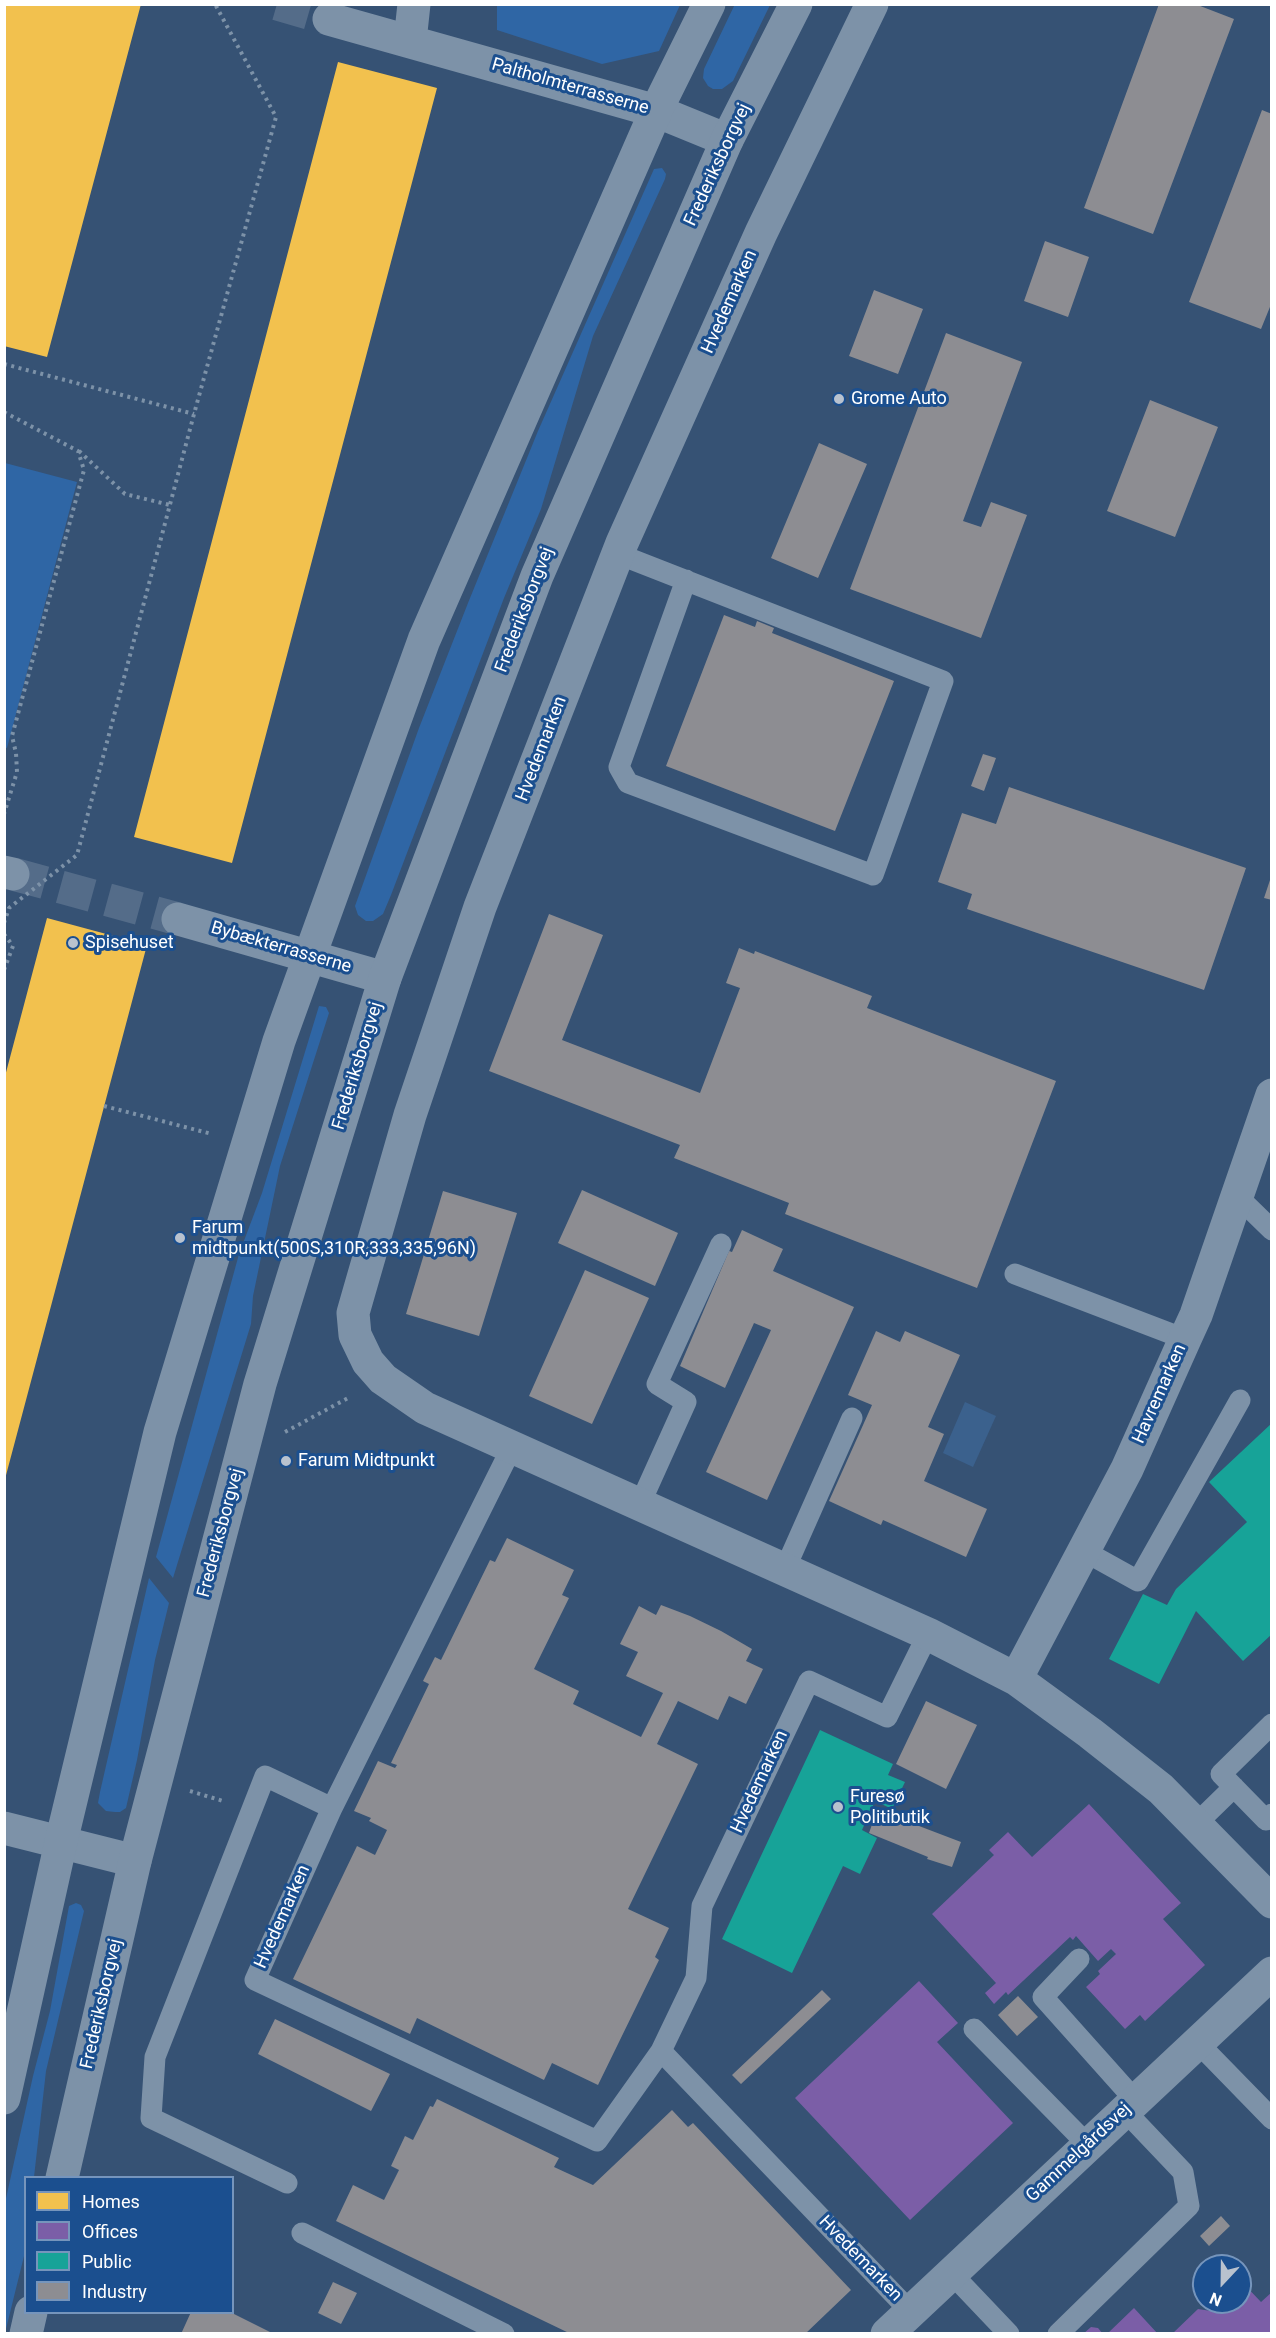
<!DOCTYPE html>
<meta charset="utf-8">
<style>
body{margin:0}
#map{position:relative;width:1276px;height:2338px;overflow:hidden;background:#365274;font-family:Roboto,sans-serif}
canvas{display:block}
.frame{position:absolute;inset:0;border:6px solid #fff;pointer-events:none}
.legend{position:absolute;left:24px;top:2176px;width:210px;height:138px;box-sizing:border-box;background:#1b4f8f;border:2px solid #7695bc;margin:0;padding:8px 10px;list-style:none;font-size:18px;color:#fff}
.legend li{display:flex;align-items:center;gap:12px;height:30px}
.legend b{width:30px;border:2px solid #7695bc}
.north{position:absolute;left:1192px;top:2254px;width:60px;height:60px;box-sizing:border-box;background:#1b4f8f;border:2px solid #7695bc;border-radius:50%;rotate:202deg;font-size:16px;font-weight:700;line-height:24px;text-align:center;color:#fff}
.north::after{content:'';display:block;margin:auto;width:21px;height:27px;background:#b9c2ce;clip-path:polygon(50% 0,100% 100%,50% 72%,0 100%)}
</style>
<div id="map">
<canvas width="1276" height="2338"></canvas>
<div class="frame"></div>
<ul class="legend">
<li><b style="height:16px;background:#f2c14e"></b>Homes</li>
<li><b style="height:16px;background:#7b5ea7"></b>Offices</li>
<li><b style="height:16px;background:#17a398"></b>Public</li>
<li><b style="height:16px;background:#8d8d92"></b>Industry</li>
</ul>
<div class="north">N</div>
</div>
<script>
const context = document.querySelector('canvas').getContext('2d');
context.lineJoin = 'round';
function fillPath(path, color) { context.fillStyle = color; context.fill(path, 'evenodd'); }
const poly = rows => new Path2D(rows.map(r => 'M' + r).join(''));
function trace(path, color, width, dash) { context.strokeStyle = color; context.lineWidth = width; context.lineCap = dash ? 'butt' : 'round'; context.setLineDash(dash || []); context.stroke(path); }
function label(font, color, halo, rows, align = 'center') {
  context.font = font + ' Roboto,sans-serif'; context.lineWidth = 6; context.setLineDash([]); context.textBaseline = 'middle'; context.strokeStyle = halo; context.fillStyle = color; for (const [text, x, y, turn = 0] of rows) {
    context.save(); context.translate(x, y); context.rotate((+turn || 0) * Math.PI / 180); context.textAlign = isNaN(turn) ? turn : align; if (halo) context.strokeText(text, 0, 0); context.fillText(text, 0, 0); context.restore();
  }
}
const green = poly([
 [735,4,770,5,733,81,722,89,713,89,708,86,703,78,704,69],
 [497,5,497,4,680,5,659,51,602,64,497,30],
 [662,168,666,174,665,179,593,336,541,509,504,598,391,895,383,914,373,921,366,921,358,915,355,906,419,728,468,603,538,431,654,169],
 [5,463,77,482,7,748,4,747],
 [319,1006,326,1007,329,1013,280,1166,253,1296,251,1324,173,1578,156,1557,239,1254,262,1193],
 [149,1578,169,1603,155,1660,137,1760,126,1808,120,1812,115,1812,106,1811,98,1803,100,1792],
 [76,1903,81,1905,84,1911,46,2071,34,2177,26,2178,25,2252,5,2333,5,2203,33,2076,50,2011,69,1906]
]);
const water = poly([
 [965,1402,996,1416,973,1467,943,1453]
]);
const homes = poly([
 [4,4,141,4,47,357,4,346],
 [338,62,437,88,232,863,134,837],
 [47,918,147,945,5,1479,4,1080]
]);
const offices = poly([
 [1089,1804,1181,1903,1163,1919,1205,1965,1145,2021,1140,2015,1125,2029,1086,1987,1100,1974,1098,1971,1116,1954,1111,1949,1098,1961,1076,1936,1073,1940,1070,1937,1008,1995,1006,1992,994,2004,985,1993,996,1983,932,1914,994,1855,989,1850,1008,1832,1032,1857],
 [919,1981,958,2023,937,2042,1013,2123,910,2220,795,2098],
 [1242,2282,1261,2302,1272,2292,1272,2334,1172,2334,1198,2309,1211,2311,1221,2302,1240,2302,1240,2284],
 [1134,2308,1158,2334,1107,2334],
 [1091,2327,1098,2328,1103,2334,1083,2334]
]);
const public = poly([
 [1272,1423,1272,1634,1243,1661,1196,1611,1159,1684,1109,1659,1143,1594,1167,1605,1176,1589,1247,1522,1209,1482],
 [820,1730,893,1764,888,1775,905,1782,892,1809,875,1801,862,1830,877,1838,860,1874,843,1866,792,1973,722,1939]
]);
const industry = poly([
 [1159,4,1195,4,1234,19,1153,234,1084,208],
 [1262,110,1272,114,1272,302,1261,329,1189,302],
 [1045,241,1089,257,1068,317,1024,301],
 [874,290,923,309,898,374,849,356],
 [946,333,1022,362,963,521,981,527,991,502,1027,515,981,638,850,589],
 [1150,400,1218,427,1175,537,1107,511],
 [819,443,867,464,818,578,771,558],
 [724,615,755,627,757,621,774,628,772,633,894,681,835,831,666,766],
 [983,754,996,758,984,791,971,786],
 [1009,787,1246,868,1204,990,967,909,972,894,938,882,962,813,996,824],
 [1271,877,1272,877,1272,900,1264,898],
 [549,914,603,935,562,1040,700,1093,740,988,726,983,739,948,754,954,755,951,872,996,867,1008,1056,1081,977,1288,785,1214,789,1203,674,1158,680,1145,489,1071],
 [582,1190,678,1233,655,1286,558,1243],
 [443,1191,517,1213,479,1336,406,1314],
 [742,1230,783,1249,773,1271,854,1307,767,1500,706,1472,771,1330,754,1323,725,1388,680,1366,729,1251,732,1252],
 [585,1270,649,1298,592,1424,529,1396],
 [876,1331,900,1342,905,1331,960,1355,928,1427,944,1434,924,1481,987,1509,966,1557,883,1520,881,1525,829,1501,872,1405,848,1395],
 [507,1538,574,1570,562,1595,569,1598,534,1669,579,1691,573,1704,641,1737,663,1693,626,1676,638,1652,620,1644,639,1606,656,1615,661,1605,690,1616,721,1631,752,1649,746,1661,763,1669,746,1704,729,1696,718,1720,678,1701,657,1744,698,1764,628,1909,669,1928,655,1957,659,1960,598,2085,552,2063,544,2080,417,2018,410,2034,293,1979,357,1846,375,1855,387,1830,369,1821,371,1818,354,1811,378,1761,395,1768,397,1765,391,1763,429,1684,423,1681,435,1657,441,1660,490,1560,495,1562],
 [926,1701,977,1725,946,1789,896,1764],
 [877,1810,961,1842,952,1867,927,1859,928,1857,869,1833],
 [822,1990,831,1999,741,2084,732,2075],
 [1018,1996,1038,2017,1017,2036,998,2015],
 [275,2019,390,2074,371,2111,258,2054],
 [437,2099,559,2158,554,2167,593,2185,672,2110,688,2127,693,2123,851,2290,805,2334,571,2334,336,2221,353,2185,384,2200,399,2170,391,2166,405,2136,413,2140,430,2106,433,2107],
 [1221,2216,1230,2226,1209,2246,1200,2236],
 [333,2282,357,2293,341,2324,318,2313],
 [191,2312,230,2312,274,2334,181,2334]
]);
const minorTunnel = poly([
 [277,4,329,19],
 [13,874,178,919]
]);
const path = poly([
 [4,364,194,414],
 [4,412,78,451,84,470,12,736,16,753,17,772,4,814],
 [79,451,125,494,170,505],
 [4,934,13,946,4,970],
 [4,1079,5,1079],
 [104,1106,212,1134],
 [285,1432,350,1397],
 [190,1791,223,1801]
]);
const service = poly([
 [618,554,943,681,873,875,628,783,619,767,686,580],
 [1237,1196,1272,1230],
 [1015,1274,1185,1339],
 [512,1447,332,1808,255,1980,597,2141,661,2051,910,2311],
 [640,1504,686,1402,657,1384,721,1244],
 [1084,1551,1138,1581,1240,1400],
 [785,1569,852,1418],
 [1272,1724,1221,1774,1266,1820,1272,1814],
 [1196,1824,1234,1787],
 [1079,1959,1043,1997,1135,2100],
 [974,2029,1088,2145],
 [1197,2042,1272,2119],
 [661,2051,696,1978,702,1906,809,1681,887,1717,928,1634],
 [287,2183,151,2118,155,2057,265,1776,332,1808],
 [302,2233,504,2334],
 [951,2273,1009,2334],
 [1058,2334,1189,2206,1183,2172,1125,2111]
]);
const minor = poly([
 [872,4,761,233,622,543,480,907,410,1115,359,1292,353,1313,355,1335,368,1362,383,1379,425,1408,928,1634,1016,1679,1090,1733,1161,1789,1272,1902],
 [329,19,656,111,727,140],
 [410,41,414,4],
 [4,872,13,874],
 [178,919,385,978],
 [1016,1679,1127,1469,1185,1339,1196,1315,1272,1095],
 [4,1828,135,1861],
 [887,2334,1272,1973]
]);
const tertiary = poly([
 [4,2098,61,1842,160,1432,279,1041,424,640,656,111,709,4],
 [62,2178,135,1861,260,1384,385,978,537,576,727,140,796,4],
 [26,2334,31,2312]
]);
const pathBridge = poly([
 [4,923,9,908,77,855,194,414,276,117,215,4]
]);
const markers = [
 [839,399,6,"#b9c2ce"],
 [73,943,6,"#b9c2ce"],
 [180,1238,6,"#b9c2ce"],
 [286,1461,6,"#b9c2ce"],
 [838,1807,6,"#b9c2ce"]
];
const streetNames = [
 ["Paltholmterrasserne",570,87,16],
 ["Frederiksborgvej",718,165,-65],
 ["Hvedemarken",730,302,-66],
 ["Frederiksborgvej",525,610,-69],
 ["Hvedemarken",542,749,-69],
 ["Bybækterrasserne",281,948,16],
 ["Frederiksborgvej",358,1066,-73],
 ["Havremarken",1160,1394,-66],
 ["Frederiksborgvej",221,1533,-75],
 ["Hvedemarken",760,1782,-65],
 ["Hvedemarken",283,1917,-66],
 ["Frederiksborgvej",102,2004,-77],
 ["Gammelgårdsvej",1079,2153,-43],
 ["Hvedemarken",860,2259,46]
];
const poiNames = [
 ["Grome Auto",851,399],
 ["Spisehuset",85,943],
 ["Farum",192,1228],
 ["midtpunkt(500S,310R,333,335,96N)",192,1249],
 ["Farum Midtpunkt",298,1461],
 ["Furesø",850,1797],
 ["Politibutik",850,1818]
];
fillPath(green, '#2f66a5');
fillPath(water, '#3b618d');
fillPath(homes, '#f2c14e');
fillPath(offices, '#7b5ea7');
fillPath(public, '#17a398');
fillPath(industry, '#8d8d92');
trace(minorTunnel, '#546c89', 33, [33, 16]);
trace(path, '#7d92a8', 4, [3, 4.5]);
trace(service, '#7d92a8', 21);
trace(minor, '#7d92a8', 33);
trace(tertiary, '#7d92a8', 33);
trace(pathBridge, '#7d92a8', 4, [3, 4.5]);
for (const [x, y, r, color] of markers) { const dot = new Path2D(); dot.arc(x, y, r, 0, 2 * Math.PI); context.fillStyle = color; context.fill(dot); trace(dot, '#1b4f8f', 2); }
label('18px', '#fff', '#1b4f8f', streetNames);
label('18px', '#fff', '#1b4f8f', poiNames, 'left');
</script>
